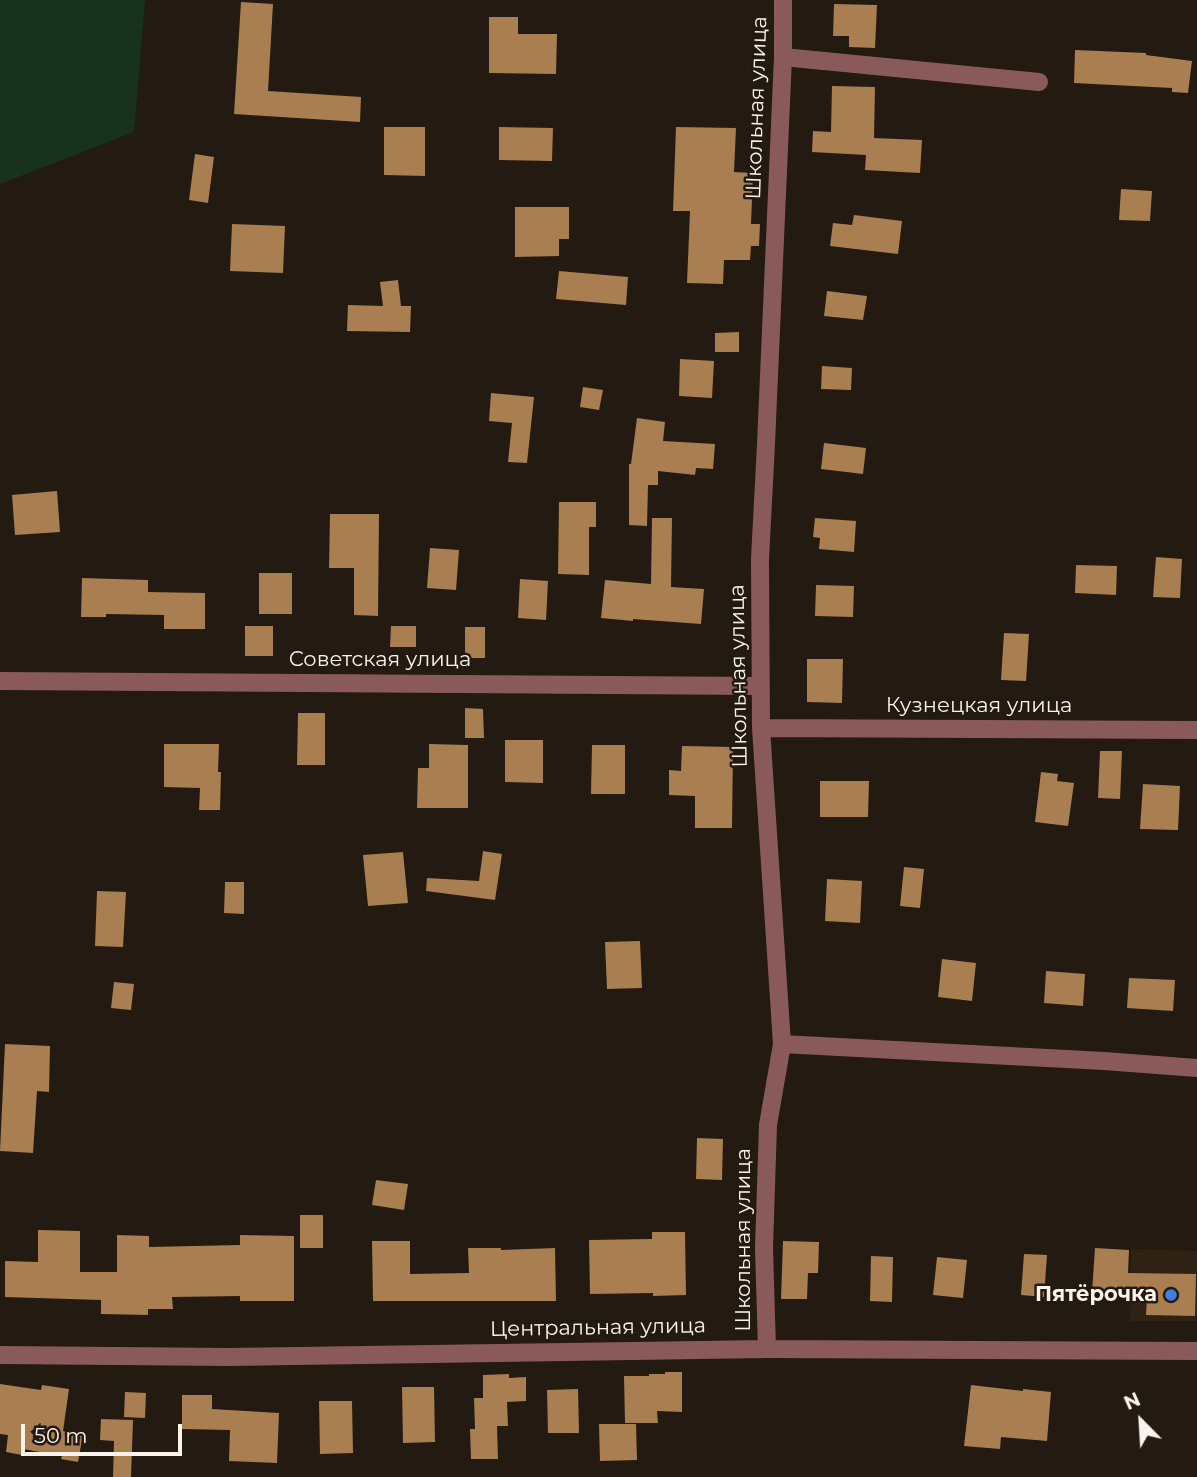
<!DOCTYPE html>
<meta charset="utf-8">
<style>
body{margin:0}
#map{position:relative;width:1197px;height:1477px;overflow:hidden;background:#231a11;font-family:Montserrat,sans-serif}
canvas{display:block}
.north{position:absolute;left:1106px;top:1386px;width:70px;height:70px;-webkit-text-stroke:5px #231a11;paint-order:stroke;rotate:336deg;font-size:19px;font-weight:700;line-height:28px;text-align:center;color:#faf3ed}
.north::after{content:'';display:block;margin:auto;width:24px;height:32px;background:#faf3ed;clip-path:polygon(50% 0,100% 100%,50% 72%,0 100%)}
.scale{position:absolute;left:21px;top:1424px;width:161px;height:32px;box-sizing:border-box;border:4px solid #faf3ed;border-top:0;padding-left:9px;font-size:21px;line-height:24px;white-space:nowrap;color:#faf3ed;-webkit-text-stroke:5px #231a11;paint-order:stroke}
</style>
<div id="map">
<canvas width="1197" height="1477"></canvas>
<div class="north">N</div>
<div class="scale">50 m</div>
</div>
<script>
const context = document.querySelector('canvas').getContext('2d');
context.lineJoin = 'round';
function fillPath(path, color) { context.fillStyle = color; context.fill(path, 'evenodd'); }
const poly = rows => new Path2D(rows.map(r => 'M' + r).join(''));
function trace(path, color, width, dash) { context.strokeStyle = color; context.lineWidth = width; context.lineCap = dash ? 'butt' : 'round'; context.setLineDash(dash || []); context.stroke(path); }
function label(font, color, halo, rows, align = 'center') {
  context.font = font + ' Montserrat,sans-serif'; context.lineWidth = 5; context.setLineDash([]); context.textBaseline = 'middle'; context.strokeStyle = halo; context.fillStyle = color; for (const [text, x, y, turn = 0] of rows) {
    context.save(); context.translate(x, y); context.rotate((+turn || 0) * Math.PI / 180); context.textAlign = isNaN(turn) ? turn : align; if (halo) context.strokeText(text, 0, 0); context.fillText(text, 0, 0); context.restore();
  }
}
const built = poly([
 [1131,1249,1197,1251,1197,1321,1130,1321]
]);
const green = poly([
 [0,0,145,0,134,132,0,184]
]);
const building = poly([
 [241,2,273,4,268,91,361,97,360,122,234,114],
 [834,4,877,5,875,48,849,47,849,36,833,36],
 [489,17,518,17,518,34,557,34,556,74,489,73],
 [1075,50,1146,53,1146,55,1192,61,1188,93,1172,92,1172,88,1074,83],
 [832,86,875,87,874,138,922,140,920,173,865,170,866,155,812,152,813,131,831,132],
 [384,127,425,127,425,176,384,175],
 [499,127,553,128,552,161,499,160],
 [676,127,736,128,734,172,753,173,751,224,760,224,759,246,751,246,750,260,724,260,723,284,687,283,690,211,673,211],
 [195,154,214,157,208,203,189,200],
 [1121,189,1152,191,1150,221,1119,220],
 [515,207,569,207,569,239,559,239,559,256,515,257],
 [854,215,902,221,898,254,830,246,833,223,852,225],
 [232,224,285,226,283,273,230,271],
 [559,271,628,277,626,305,556,299],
 [398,280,401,306,411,306,410,332,347,331,348,305,383,306,380,282],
 [827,291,867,296,863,320,824,316],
 [739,332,739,352,715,352,715,333],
 [680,359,714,361,712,398,679,396],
 [822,366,852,368,851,390,821,389],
 [583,387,603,390,599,410,580,407],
 [491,393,534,397,527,463,508,462,512,423,489,421],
 [637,418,665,422,663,441,715,444,713,469,696,468,695,475,658,471,658,485,648,485,647,526,629,525,629,464,631,464],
 [824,443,866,448,863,474,821,469],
 [57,491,60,532,15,535,12,495],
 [559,502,596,502,596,527,589,527,589,575,558,574],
 [330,514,379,514,378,616,354,615,354,568,329,568],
 [652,518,672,518,671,587,704,589,701,624,633,619,633,621,601,618,605,580,651,584],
 [815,518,856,521,854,552,819,549,820,538,813,537],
 [430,548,459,550,456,590,427,588],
 [1156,557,1182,559,1180,598,1153,597],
 [1076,565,1117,566,1116,595,1075,593],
 [259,573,292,573,292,614,259,614],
 [82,578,148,580,148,592,205,593,205,629,164,629,164,615,106,614,106,617,81,617],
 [520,579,548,581,546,620,518,618],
 [816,585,854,586,853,617,815,616],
 [245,626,273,626,273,656,245,656],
 [391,626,416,626,416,647,390,647],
 [465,627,485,627,485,658,465,658],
 [1004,633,1029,634,1026,681,1001,680],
 [807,659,843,659,842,703,807,702],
 [465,708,483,709,484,738,465,738],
 [298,713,325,713,325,765,297,765],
 [505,740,543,740,543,783,505,782],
 [164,744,219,744,218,772,221,772,220,810,199,810,200,788,164,787],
 [429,744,468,745,468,808,417,808,418,768,429,768],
 [592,745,625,745,625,794,591,794],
 [682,746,733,747,732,828,695,828,695,796,669,795,669,770,681,771],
 [1100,751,1122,751,1120,799,1098,798],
 [1041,772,1058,774,1057,781,1074,783,1068,826,1035,822],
 [820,781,869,781,868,817,820,817],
 [1143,784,1180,786,1178,830,1140,829],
 [483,851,502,854,495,900,426,891,427,878,479,881],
 [403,852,408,903,368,906,363,855],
 [904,867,924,869,920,908,900,906],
 [827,879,862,881,860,923,825,921],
 [225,882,244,882,244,914,224,913],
 [97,891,126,892,123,947,95,946],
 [640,941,642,988,607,989,605,942],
 [942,959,976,963,972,1001,938,997],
 [1046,971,1085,974,1083,1006,1044,1003],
 [1129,978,1175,980,1173,1011,1127,1008],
 [114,982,134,984,131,1010,111,1008],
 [5,1044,50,1046,49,1092,37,1091,33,1153,0,1151],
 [697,1138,723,1139,722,1180,696,1179],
 [376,1180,408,1184,404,1210,372,1205],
 [300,1215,323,1215,323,1248,300,1248],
 [38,1230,80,1231,80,1272,117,1272,117,1235,149,1236,149,1247,240,1245,240,1235,294,1236,294,1301,240,1301,240,1296,172,1297,173,1309,148,1309,148,1315,101,1314,101,1300,5,1297,5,1261,38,1262],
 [652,1232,685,1232,686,1295,653,1296,653,1293,590,1294,589,1240,652,1239],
 [372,1241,410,1241,410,1274,469,1273,468,1248,501,1248,501,1250,555,1248,556,1301,373,1301],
 [783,1241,819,1242,818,1273,808,1273,807,1299,781,1299],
 [1095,1248,1129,1250,1128,1273,1196,1274,1195,1316,1146,1315,1147,1297,1092,1292],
 [1024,1254,1047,1255,1044,1297,1021,1295],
 [871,1256,893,1257,892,1302,870,1301],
 [937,1257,967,1260,963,1298,933,1295],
 [665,1372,682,1372,682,1412,657,1411,658,1423,625,1423,624,1376,649,1376,649,1374,665,1374],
 [509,1374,509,1378,526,1377,526,1401,507,1402,508,1426,497,1426,498,1459,471,1459,470,1429,475,1429,474,1398,483,1398,483,1375],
 [0,1384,41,1390,42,1385,69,1389,63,1431,83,1434,78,1462,61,1459,62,1456,23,1449,22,1455,6,1452,8,1435,0,1434],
 [971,1385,1023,1391,1023,1389,1051,1392,1047,1441,1001,1437,1000,1449,964,1446],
 [402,1387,434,1387,435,1442,403,1443],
 [578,1389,579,1433,548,1433,547,1390],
 [125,1392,146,1393,145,1418,124,1417],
 [182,1395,212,1395,212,1409,279,1413,277,1463,229,1461,230,1430,182,1429],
 [319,1401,352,1401,353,1453,320,1454],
 [101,1419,133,1420,131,1477,113,1477,114,1441,100,1440],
 [599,1424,636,1424,637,1460,600,1461]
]);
const minor = poly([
 [783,57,1039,82],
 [0,681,760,686],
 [761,728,1197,730],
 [782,1044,1104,1061,1197,1068],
 [767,1349,764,1248,768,1125,782,1044,761,728,760,559,766,444,783,57,783,0],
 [0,1355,229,1357,767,1349,1197,1351]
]);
const markers = [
 [1171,1295,7,"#3f7fe0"]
];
const streetNames = [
 ["Школьная улица",757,108,-88],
 ["Советская улица",380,660],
 ["Школьная улица",739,676,-91],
 ["Кузнецкая улица",979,706],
 ["Школьная улица",744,1240,-90],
 ["Центральная улица",598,1328,-1]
];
const poiNames = [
 ["Пятёрочка",1157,1295]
];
fillPath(built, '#2f2113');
fillPath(green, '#17331e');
fillPath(building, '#a97e50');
trace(minor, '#8a5a5a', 18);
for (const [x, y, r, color] of markers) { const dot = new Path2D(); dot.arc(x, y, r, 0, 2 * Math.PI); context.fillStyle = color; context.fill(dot); trace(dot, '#231a11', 2.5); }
label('21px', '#faf3ed', '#231a11', streetNames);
label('bold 21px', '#faf3ed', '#231a11', poiNames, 'right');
</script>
